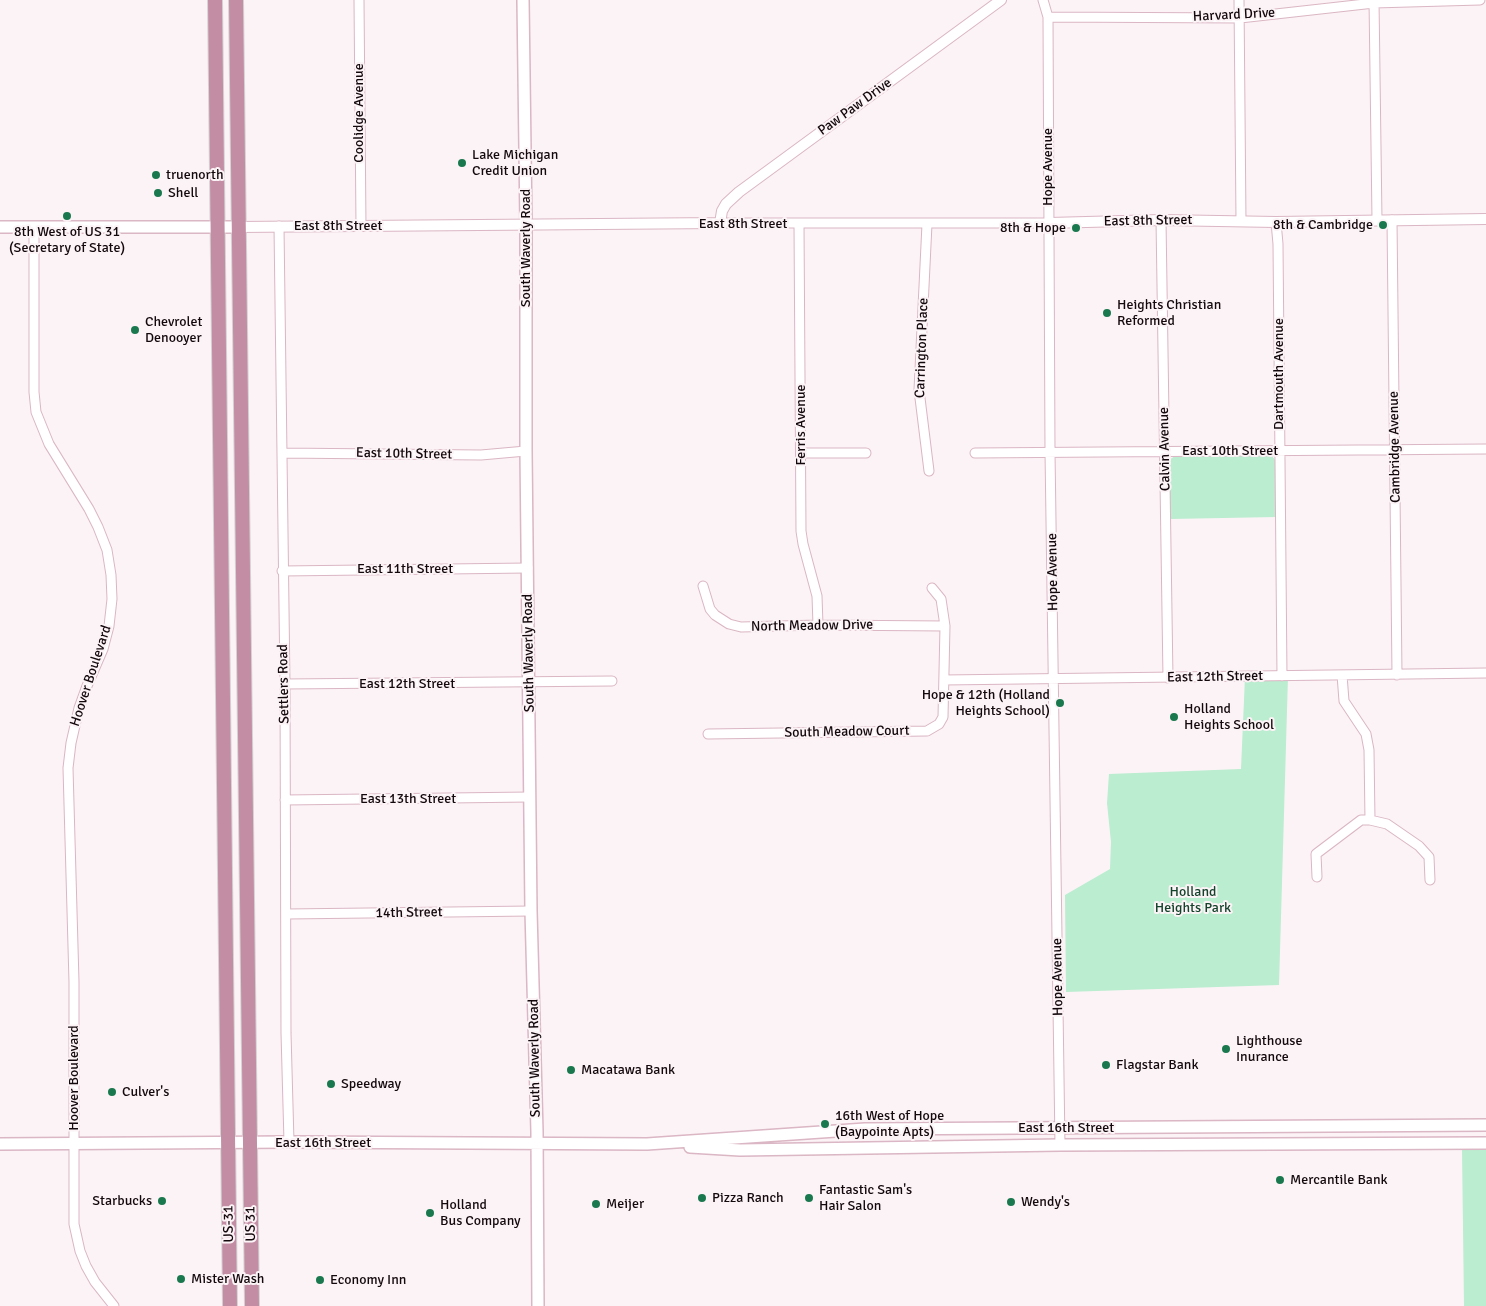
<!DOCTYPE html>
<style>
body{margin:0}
canvas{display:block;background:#fbf3f6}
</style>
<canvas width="1486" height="1306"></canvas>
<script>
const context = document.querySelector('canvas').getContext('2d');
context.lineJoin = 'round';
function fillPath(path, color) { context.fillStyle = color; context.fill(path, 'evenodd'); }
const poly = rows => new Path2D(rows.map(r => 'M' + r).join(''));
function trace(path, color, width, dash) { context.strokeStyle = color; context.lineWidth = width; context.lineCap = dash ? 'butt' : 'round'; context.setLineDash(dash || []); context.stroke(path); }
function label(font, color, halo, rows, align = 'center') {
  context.font = font + ' Signika,sans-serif'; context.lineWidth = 4; context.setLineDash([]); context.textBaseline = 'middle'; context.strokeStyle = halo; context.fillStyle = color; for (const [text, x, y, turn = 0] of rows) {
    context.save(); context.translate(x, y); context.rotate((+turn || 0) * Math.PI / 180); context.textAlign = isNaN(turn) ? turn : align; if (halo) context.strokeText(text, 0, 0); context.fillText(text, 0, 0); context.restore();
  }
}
const green = poly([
 [1175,456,1272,456,1276,461,1276,517,1170,519,1169,460],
 [1288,676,1279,985,1066,992,1065,895,1110,869,1111,842,1107,803,1109,774,1241,769,1245,677],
 [1462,1148,1486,1148,1486,1306,1464,1306]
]);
const minor = poly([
 [359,0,361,226],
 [1043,0,1048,17,1050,452,1060,1145],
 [1239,0,1241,221],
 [1374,0,1377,220],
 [1048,17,1240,18,1374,3,1480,0],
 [1161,220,1168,678],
 [1392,220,1397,675],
 [1276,222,1278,244,1282,676],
 [720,223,1049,223],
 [799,224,801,531,803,544,817,596,818,625],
 [927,224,919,390,929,471],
 [279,226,285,684,286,1033,289,1142],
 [34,227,34,392,36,412,49,444,89,509,98,527,107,550,111,575,112,599,109,626,103,649,87,686,79,708,71,743,68,768,74,982,74,1224,80,1251,86,1266,95,1282,114,1306],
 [282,453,481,455,526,451],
 [801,453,866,453],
 [975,453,1486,449],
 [282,571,528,568],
 [703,586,710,609,715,615,729,624,741,627,818,625,945,626],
 [1342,675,1344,701,1366,734,1369,750,1370,820],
 [944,680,1486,673],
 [285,684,612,681],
 [708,734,927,731,939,724,943,717,945,626,941,599,932,588],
 [285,800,530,797],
 [1317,877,1316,854,1361,820,1370,820,1387,824,1419,846,1429,857,1430,880],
 [287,914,531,911]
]);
const tertiary = poly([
 [1049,223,1161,220,1276,222,1486,219],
 [238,227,720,223,722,211,726,204,739,192,1001,0]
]);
const secondary = poly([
 [523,0,526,225,526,451,531,911,537,1132,538,1306],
 [0,227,238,227],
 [0,1144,289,1142,647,1144,865,1129,1486,1125],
 [690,1147,740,1150,1060,1145,1486,1143]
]);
const trunk = poly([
 [215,0,230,1306],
 [236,0,252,1306]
]);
const markers = [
 [462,163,5,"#1a784e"],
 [156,175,5,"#1a784e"],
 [158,193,5,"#1a784e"],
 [67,216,5,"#1a784e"],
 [1383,225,5,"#1a784e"],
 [1076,228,5,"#1a784e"],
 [1107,313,5,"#1a784e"],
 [135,330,5,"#1a784e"],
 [1060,703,5,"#1a784e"],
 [1174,717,5,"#1a784e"],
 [1226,1049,5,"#1a784e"],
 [1106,1065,5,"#1a784e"],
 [571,1070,5,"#1a784e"],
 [331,1084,5,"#1a784e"],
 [112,1092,5,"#1a784e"],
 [825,1124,5,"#1a784e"],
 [1280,1180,5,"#1a784e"],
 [702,1198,5,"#1a784e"],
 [809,1198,5,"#1a784e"],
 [162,1201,5,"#1a784e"],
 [1011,1202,5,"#1a784e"],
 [596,1204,5,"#1a784e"],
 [430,1213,5,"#1a784e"],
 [181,1279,5,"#1a784e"],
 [320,1280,5,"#1a784e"]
];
const streetNames = [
 ["Harvard Drive",1234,15,-3],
 ["Paw Paw Drive",855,107,-36],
 ["Coolidge Avenue",359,113,-90],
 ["Hope Avenue",1048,167,-90],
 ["East 8th Street",1148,221,-1],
 ["East 8th Street",743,224],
 ["East 8th Street",338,226],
 ["South Waverly Road",526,248,-90],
 ["Carrington Place",922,348,-88],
 ["Dartmouth Avenue",1279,374,-90],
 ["Ferris Avenue",801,425,-90],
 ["Cambridge Avenue",1395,447,-91],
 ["Calvin Avenue",1165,449,-91],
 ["East 10th Street",1230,451],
 ["East 10th Street",404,454,1],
 ["East 11th Street",405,569],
 ["Hope Avenue",1053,572,-91],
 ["North Meadow Drive",812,626,-1],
 ["South Waverly Road",529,653,-91],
 ["Hoover Boulevard",91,676,-72],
 ["East 12th Street",1215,677,-1],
 ["Settlers Road",284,684,-91],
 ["East 12th Street",407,684],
 ["South Meadow Court",847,732,-1],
 ["East 13th Street",408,799],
 ["14th Street",409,913,-1],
 ["Hope Avenue",1058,977,-91],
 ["South Waverly Road",535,1058,-91],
 ["Hoover Boulevard",74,1078,-90],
 ["East 16th Street",1066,1128],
 ["East 16th Street",323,1143],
 ["US-31",229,1224,-91],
 ["US 31",251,1224,-91]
];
const poiNames = [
 ["Lake Michigan",472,155],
 ["Credit Union",472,171],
 ["truenorth",166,175],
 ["Shell",168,193],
 ["8th & Cambridge",1373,225,"right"],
 ["8th & Hope",1066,228,"right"],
 ["8th West of US 31",67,232,"center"],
 ["(Secretary of State)",67,248,"center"],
 ["Heights Christian",1117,305],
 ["Reformed",1117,321],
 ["Chevrolet",145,322],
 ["Denooyer",145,338],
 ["Hope & 12th (Holland",1050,695,"right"],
 ["Heights School)",1050,711,"right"],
 ["Holland",1184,709],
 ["Heights School",1184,725],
 ["Lighthouse",1236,1041],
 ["Inurance",1236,1057],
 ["Flagstar Bank",1116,1065],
 ["Macatawa Bank",581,1070],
 ["Speedway",341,1084],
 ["Culver's",122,1092],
 ["16th West of Hope",835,1116],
 ["(Baypointe Apts)",835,1132],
 ["Mercantile Bank",1290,1180],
 ["Fantastic Sam's",819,1190],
 ["Hair Salon",819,1206],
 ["Pizza Ranch",712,1198],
 ["Starbucks",152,1201,"right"],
 ["Wendy's",1021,1202],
 ["Meijer",606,1204],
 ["Holland",440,1205],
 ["Bus Company",440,1221],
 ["Mister Wash",191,1279],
 ["Economy Inn",330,1280]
];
const parkNames = [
 ["Holland",1193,892],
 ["Heights Park",1193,908]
];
fillPath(green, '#bbedd0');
trace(minor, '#dbb6c4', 11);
trace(tertiary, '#dbb6c4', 12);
trace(secondary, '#dbb6c4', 14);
trace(trunk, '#d5d3d3', 16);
trace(minor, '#fff', 9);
trace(tertiary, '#fff', 10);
trace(secondary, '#fff', 11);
trace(trunk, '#c38ea4', 14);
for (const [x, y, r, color] of markers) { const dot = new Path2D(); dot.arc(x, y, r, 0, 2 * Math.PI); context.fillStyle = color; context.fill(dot); trace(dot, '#fbf3f6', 2); }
label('14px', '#13080c', '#fbf3f6', streetNames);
label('14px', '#13080c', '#fbf3f6', poiNames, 'left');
label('14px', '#14432c', '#fbf3f6', parkNames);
</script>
